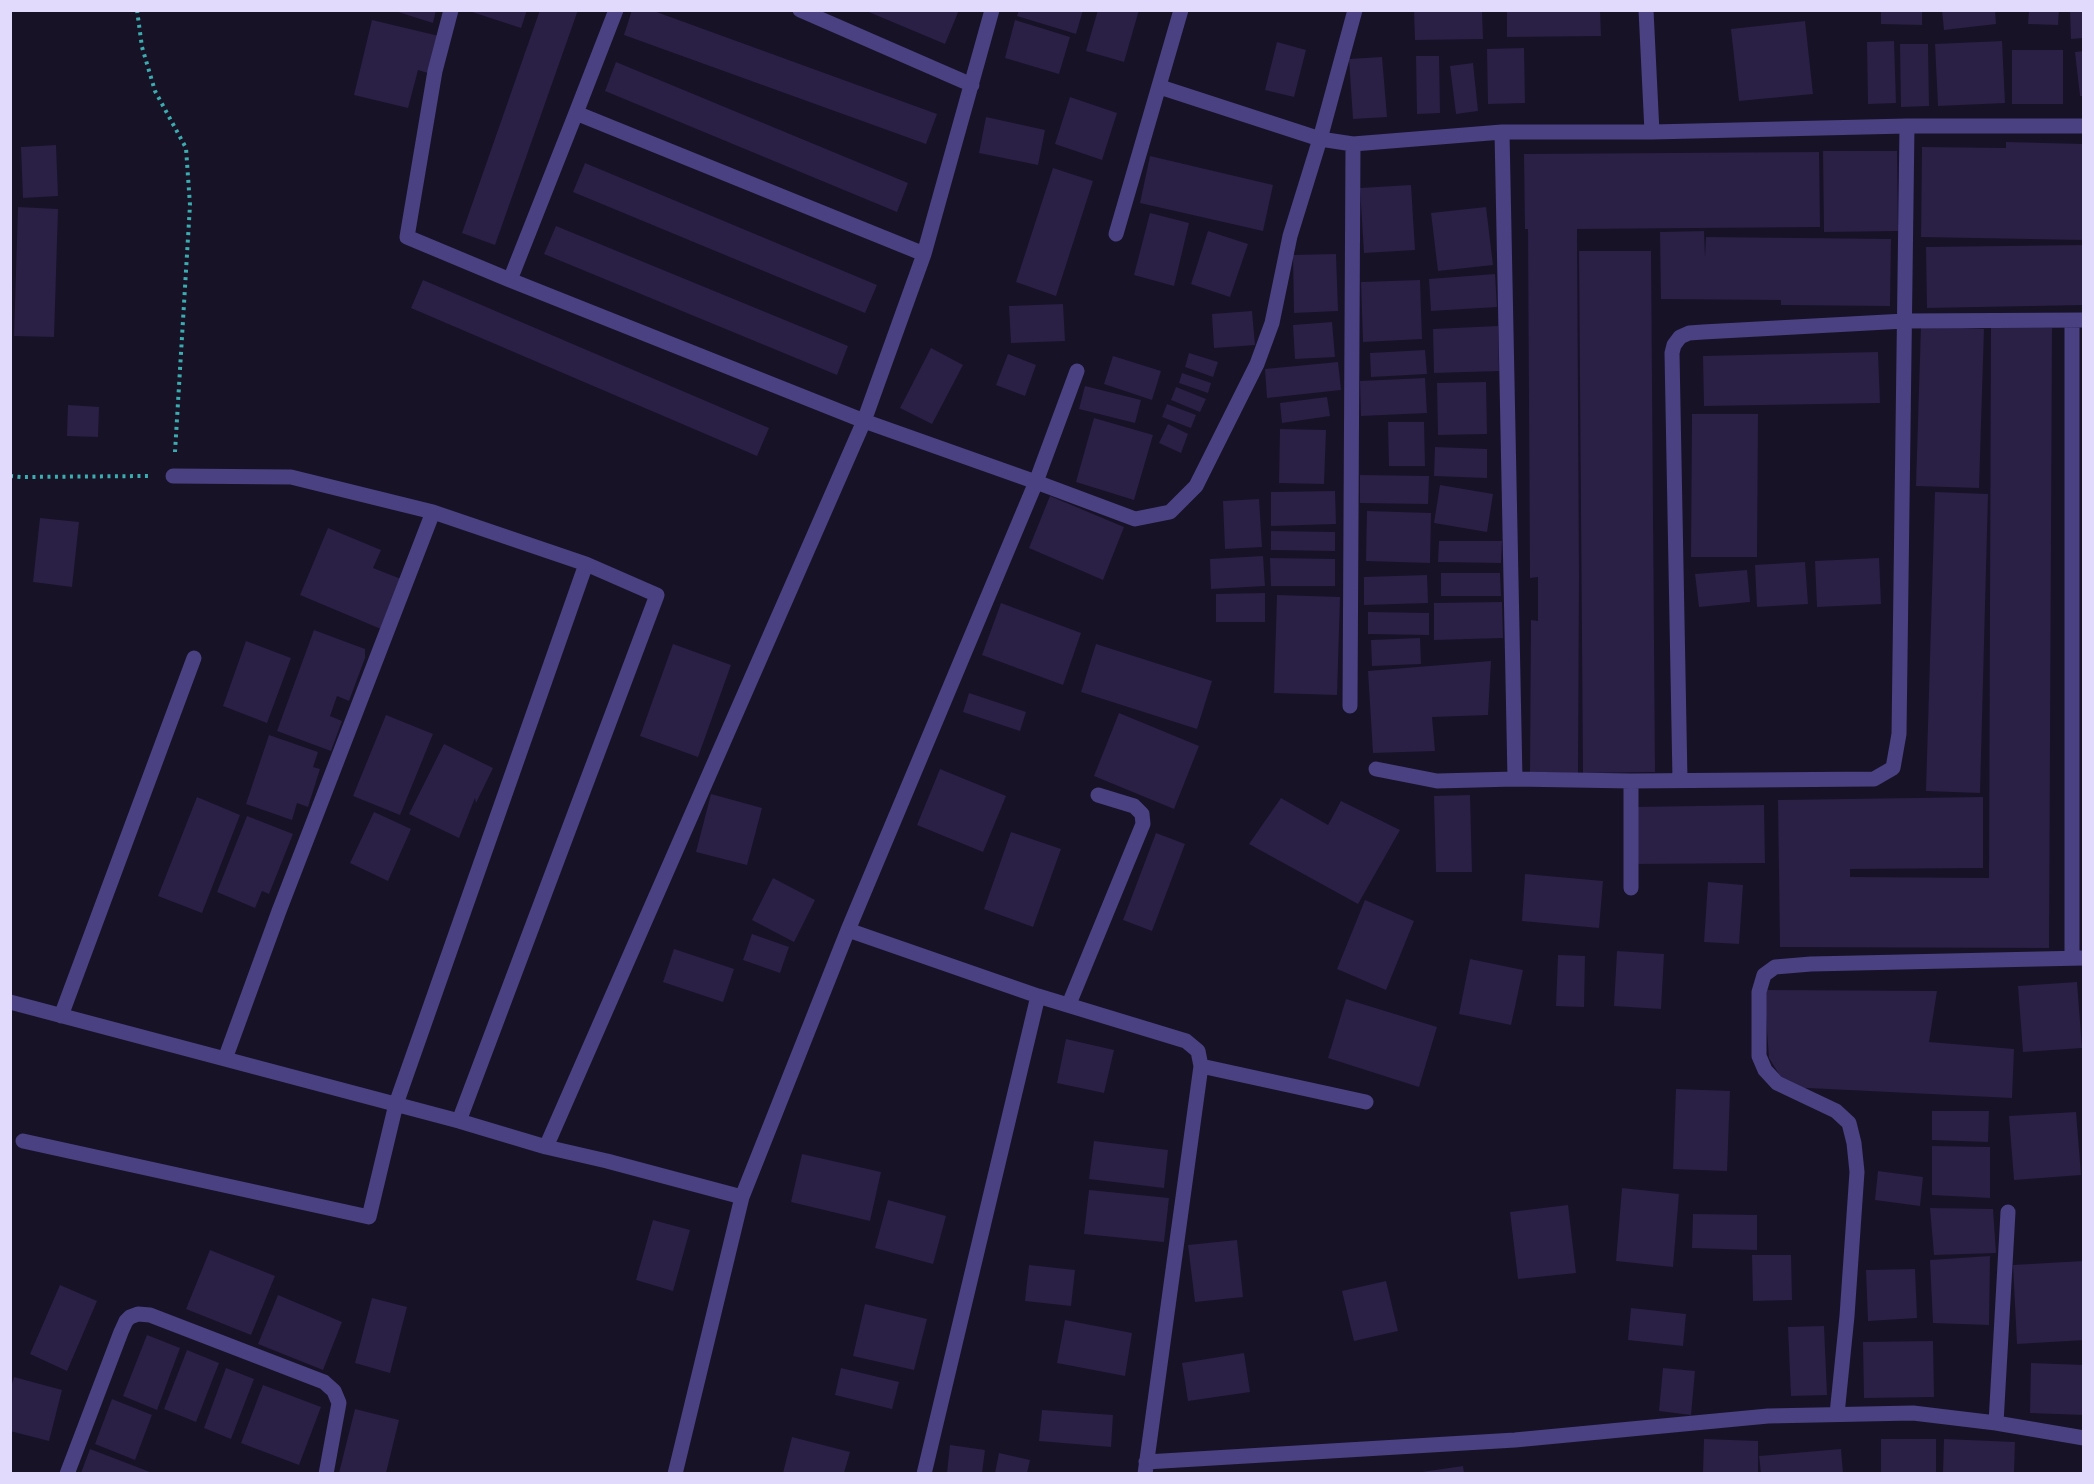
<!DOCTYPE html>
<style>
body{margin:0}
#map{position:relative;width:2094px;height:1484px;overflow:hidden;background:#171226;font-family:Barlow,sans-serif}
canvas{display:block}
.frame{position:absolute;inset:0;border:12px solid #e1dafc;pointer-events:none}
</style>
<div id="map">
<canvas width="2094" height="1484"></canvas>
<div class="frame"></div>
</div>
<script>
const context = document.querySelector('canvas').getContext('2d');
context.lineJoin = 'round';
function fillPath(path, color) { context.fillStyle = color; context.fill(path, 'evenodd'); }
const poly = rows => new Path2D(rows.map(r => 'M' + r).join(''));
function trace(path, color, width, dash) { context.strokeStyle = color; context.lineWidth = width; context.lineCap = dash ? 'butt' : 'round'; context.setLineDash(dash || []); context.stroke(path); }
const building = poly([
 [392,10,436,10,433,23],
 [466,10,527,10,521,28],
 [540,10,578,10,495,245,462,233],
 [632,10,651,10,937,114,926,144,624,35],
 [864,10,959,10,945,44],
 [1019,10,1083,10,1076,34,1017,16],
 [1098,10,1139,10,1124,62,1086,51],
 [1414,10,1482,10,1483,39,1415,40],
 [1507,10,1600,10,1601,36,1507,37],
 [1881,10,1922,10,1922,25,1881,24],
 [1942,10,1995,10,1996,24,1944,30],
 [2029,10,2059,10,2058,25,2028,24],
 [2070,10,2084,10,2084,38,2071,39],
 [372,20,439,36,431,74,418,70,408,108,354,95],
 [1015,20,1070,37,1059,74,1005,58],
 [1805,21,1813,94,1739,101,1731,29],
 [1894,41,1896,103,1868,104,1867,42],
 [2002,41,2005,103,1938,106,1935,44],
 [1277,42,1306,50,1294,97,1265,90],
 [1900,44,1928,44,1929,106,1901,107],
 [1524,48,1525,103,1488,104,1487,49],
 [2012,50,2063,50,2063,104,2012,104],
 [2084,51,2084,96,2080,96,2075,52],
 [1416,56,1439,56,1440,113,1417,114],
 [1382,57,1387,117,1353,119,1349,59],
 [616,62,908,183,897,212,605,91],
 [1473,63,1478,111,1456,114,1450,66],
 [1070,97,1117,113,1102,160,1055,144],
 [986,117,1045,130,1038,165,979,153],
 [2006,142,2084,144,2084,240,1921,237,1922,147,2006,148],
 [56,145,58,196,23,198,21,147],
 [1823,151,1897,151,1898,231,1824,232],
 [1819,152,1820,227,1577,229,1579,577,1578,773,1530,772,1531,620,1538,621,1538,577,1530,578,1528,229,1525,229,1524,154],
 [1150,156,1273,185,1263,231,1140,203],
 [585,163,877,285,865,313,573,192],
 [1053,168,1093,181,1056,296,1016,282],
 [1411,185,1415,250,1364,253,1360,188],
 [18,207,58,209,54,337,14,336],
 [1486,207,1493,265,1438,271,1431,213],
 [1150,213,1189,223,1174,286,1134,275],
 [556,226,848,346,837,375,544,254],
 [1208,231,1248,244,1230,297,1191,284],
 [1704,231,1705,257,1706,237,1891,239,1890,306,1781,305,1781,300,1661,299,1660,232],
 [2084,245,2084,305,1927,308,1926,247],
 [1579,251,1651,251,1655,772,1583,773],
 [1336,254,1338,311,1294,313,1293,255],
 [1495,274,1497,307,1431,311,1429,279],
 [423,280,769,428,757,456,411,308],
 [1420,280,1422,339,1363,342,1361,282],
 [1063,304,1065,341,1011,343,1009,306],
 [1252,311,1255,345,1214,348,1212,314],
 [1332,322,1335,357,1295,359,1293,325],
 [1498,326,1499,371,1434,373,1433,329],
 [1921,326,1984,329,1979,488,1916,486],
 [1991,327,2052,328,2049,948,1780,947,1778,800,1983,797,1983,868,1850,869,1850,877,1989,878],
 [931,348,963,365,932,424,900,408],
 [1425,350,1427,374,1371,377,1370,353],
 [1878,352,1880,403,1704,406,1703,356],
 [1189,353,1218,362,1213,377,1185,367],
 [1008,354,1036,365,1025,396,996,385],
 [1113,356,1161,371,1152,400,1104,384],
 [1338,362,1341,390,1267,398,1265,369],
 [1182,373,1211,383,1208,393,1179,383],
 [1425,378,1427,413,1361,416,1360,381],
 [1486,382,1487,434,1438,435,1437,383],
 [1085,386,1141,400,1135,423,1079,409],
 [1176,387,1206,399,1200,412,1171,400],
 [1327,397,1330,416,1282,423,1280,403],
 [1167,404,1196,415,1191,428,1162,417],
 [68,405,99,407,98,437,67,436],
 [1692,414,1758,414,1757,557,1691,557],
 [1094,418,1153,435,1134,500,1076,482],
 [1388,422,1424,422,1425,466,1389,466],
 [1168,424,1188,434,1181,453,1159,443],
 [1280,429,1326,430,1324,484,1279,483],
 [1435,447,1487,449,1487,478,1434,476],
 [1360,475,1429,476,1428,504,1360,503],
 [1440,485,1493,494,1487,532,1434,523],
 [1335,491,1336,524,1271,526,1271,492],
 [1935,492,1988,494,1980,793,1926,791],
 [1050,496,1124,527,1103,580,1029,548],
 [1259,499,1262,547,1225,549,1223,501],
 [1367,511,1431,513,1430,563,1366,561],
 [40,518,79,522,72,587,33,582],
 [328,528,381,550,373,568,401,579,381,629,300,595],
 [1271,531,1335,532,1335,551,1271,550],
 [1439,541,1502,541,1501,563,1438,562],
 [1263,556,1265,586,1211,589,1210,559],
 [1270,558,1335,559,1335,586,1271,586],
 [1879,558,1881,604,1817,607,1815,561],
 [1805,562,1808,604,1757,607,1755,565],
 [1747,570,1750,602,1699,607,1695,574],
 [1441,573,1500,573,1501,596,1441,596],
 [1427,575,1428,603,1364,605,1364,577],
 [1265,593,1265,622,1216,622,1216,594],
 [1277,595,1340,597,1337,695,1274,693],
 [1502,602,1503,638,1434,640,1434,603],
 [1001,603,1081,633,1063,685,982,655],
 [1368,612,1429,613,1429,635,1368,634],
 [314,630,365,649,365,658,349,701,337,696,330,716,342,721,331,751,277,731],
 [1420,638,1421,664,1372,666,1371,640],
 [246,641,291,658,267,723,223,706],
 [673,644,731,665,698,757,640,736],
 [1096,644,1212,681,1197,729,1081,692],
 [1491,661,1488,715,1432,717,1435,751,1373,753,1368,671],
 [969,693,1026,712,1020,731,963,712],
 [1119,713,1199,746,1174,809,1094,776],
 [386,715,433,734,400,815,353,796],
 [269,735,318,752,313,767,320,769,308,807,297,803,292,820,246,804],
 [444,744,493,768,476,803,475,798,459,838,409,814],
 [940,769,1006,796,983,852,917,825],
 [711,794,762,808,747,865,696,852],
 [1470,795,1472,872,1436,872,1434,796],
 [197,797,240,815,202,913,158,896],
 [1281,798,1328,825,1341,801,1400,830,1358,904,1249,844],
 [1764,805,1765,863,1633,864,1632,807],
 [374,812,411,829,388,881,350,863],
 [247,816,293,834,269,894,262,891,255,908,217,892],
 [1011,832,1061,849,1033,927,984,909],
 [1156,833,1185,844,1152,931,1123,920],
 [1525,874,1603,881,1599,928,1522,921],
 [773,878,815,900,794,942,752,920],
 [1708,882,1743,885,1739,944,1704,942],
 [1365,900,1414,921,1386,990,1337,969],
 [752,934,789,947,780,973,743,960],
 [674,949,734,969,723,1002,663,982],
 [1617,951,1664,954,1661,1009,1614,1006],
 [1558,955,1585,956,1584,1007,1556,1006],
 [1470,959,1523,970,1511,1025,1459,1014],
 [2077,982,2082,1048,2023,1052,2018,986],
 [1764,990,1937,991,1929,1042,2014,1049,2012,1098,1787,1087,1769,1058],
 [1346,999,1437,1027,1419,1087,1328,1058],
 [1066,1039,1114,1050,1104,1093,1057,1083],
 [1676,1089,1730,1091,1727,1171,1673,1169],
 [1932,1111,1989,1111,1988,1142,1932,1140],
 [2076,1112,2081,1175,2014,1180,2009,1116],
 [1094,1141,1168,1150,1164,1188,1089,1179],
 [1932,1146,1990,1147,1990,1198,1932,1195],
 [802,1154,881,1172,870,1221,791,1202],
 [1878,1171,1923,1177,1920,1206,1875,1200],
 [1622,1188,1679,1194,1673,1267,1616,1261],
 [1089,1190,1169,1198,1164,1242,1084,1234],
 [888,1200,946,1216,933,1264,875,1248],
 [1568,1205,1576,1273,1518,1279,1510,1212],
 [1930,1208,1993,1209,1996,1253,1934,1255],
 [1693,1214,1757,1215,1757,1250,1692,1248],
 [653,1220,690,1230,673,1291,636,1280],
 [1237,1240,1243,1297,1195,1302,1188,1245],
 [210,1250,275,1276,251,1335,186,1309],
 [1752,1255,1791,1255,1792,1300,1753,1301],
 [1990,1256,1989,1325,1933,1323,1930,1260],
 [2083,1261,2084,1340,2017,1344,2013,1265],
 [1029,1265,1075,1270,1071,1306,1025,1301],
 [1915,1269,1917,1318,1868,1321,1866,1270],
 [1386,1281,1398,1331,1354,1341,1342,1291],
 [60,1285,97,1301,67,1371,30,1354],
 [278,1295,342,1322,323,1370,258,1344],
 [372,1298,407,1307,390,1373,355,1363],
 [865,1304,927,1319,914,1370,853,1356],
 [1631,1308,1686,1314,1683,1346,1628,1340],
 [1065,1320,1132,1333,1125,1376,1057,1363],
 [1824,1326,1827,1395,1791,1396,1788,1327],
 [147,1335,180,1348,157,1410,123,1396],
 [1933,1341,1934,1397,1864,1398,1863,1342],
 [187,1350,219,1363,196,1422,164,1409],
 [1244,1353,1250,1392,1188,1401,1182,1363],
 [2031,1363,2084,1365,2084,1415,2030,1413],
 [226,1368,254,1379,231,1439,204,1428],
 [841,1368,899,1382,892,1409,835,1395],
 [1663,1368,1695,1371,1691,1415,1659,1411],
 [14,1377,62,1390,49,1441,10,1431,10,1391],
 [263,1385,321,1407,299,1465,241,1443],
 [112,1399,152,1415,135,1460,95,1444],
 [355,1409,399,1420,386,1473,339,1473],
 [1042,1410,1113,1415,1111,1447,1039,1441],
 [792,1437,850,1452,844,1473,783,1473],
 [1704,1439,1758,1441,1758,1473,1703,1473],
 [1881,1439,1936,1439,1936,1473,1881,1473],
 [1944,1439,2015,1442,2014,1473,1943,1473],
 [950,1445,985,1450,982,1473,947,1473],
 [90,1449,150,1472,149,1473,81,1473],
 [1841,1449,1843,1473,1761,1473,1759,1456],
 [999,1453,1030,1460,1027,1473,995,1473],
 [1463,1466,1464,1473,1422,1473,1422,1472]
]);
const path = poly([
 [137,10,142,47,155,91,186,148,190,205,175,452],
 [10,476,21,477,148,476]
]);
const street = poly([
 [451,10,435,71,407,237,510,280],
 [616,10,576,113,924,254],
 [800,10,972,85],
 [1646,10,1652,132],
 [1160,87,1320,139,1353,144,1502,132,1652,132,1907,126,2084,126],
 [576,113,510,280,864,421,1036,482,848,930,742,1197,675,1474],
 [1502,132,1515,779],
 [1116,234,1181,10],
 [1077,371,1036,482,1135,519,1170,512,1196,486,1257,364,1272,323,1290,236,1320,139,1355,10],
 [173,476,291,477,433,512,586,564,657,595,459,1121],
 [1350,706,1353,144],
 [1376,769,1437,781,1515,779,1631,781,1874,779,1893,768,1899,734,1907,126],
 [1680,780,1672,353,1674,345,1680,337,1689,333,1703,332,1905,321,2084,320],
 [1631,888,1631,781],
 [848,930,1038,996,1186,1041,1198,1051,1201,1066,1145,1474],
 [2072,958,2072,321],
 [10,1002,459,1121,546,1147,607,1161,742,1197],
 [1069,1004,1143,824,1142,814,1134,806,1098,795],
 [61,1016,194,658],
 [225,1059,279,911,433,512],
 [1201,1066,1366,1102],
 [23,1141,369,1217,396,1104,586,564],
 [546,1147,864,421,924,254,992,10],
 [1837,1414,1847,1316,1857,1172,1854,1143,1849,1123,1836,1111,1777,1083,1765,1070,1759,1056,1759,992,1764,975,1775,967,1811,964,2084,958],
 [1996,1423,2008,1212],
 [1146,1462,1515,1440,1768,1416,1913,1413,1996,1423,2084,1438],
 [67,1474,121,1332,126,1321,130,1317,138,1314,150,1315,324,1382,334,1391,339,1403,326,1474],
 [924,1474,1038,996]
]);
fillPath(building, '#2a1f45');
trace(path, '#3bacaf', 4, [3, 4.5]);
trace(street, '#494181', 15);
</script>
